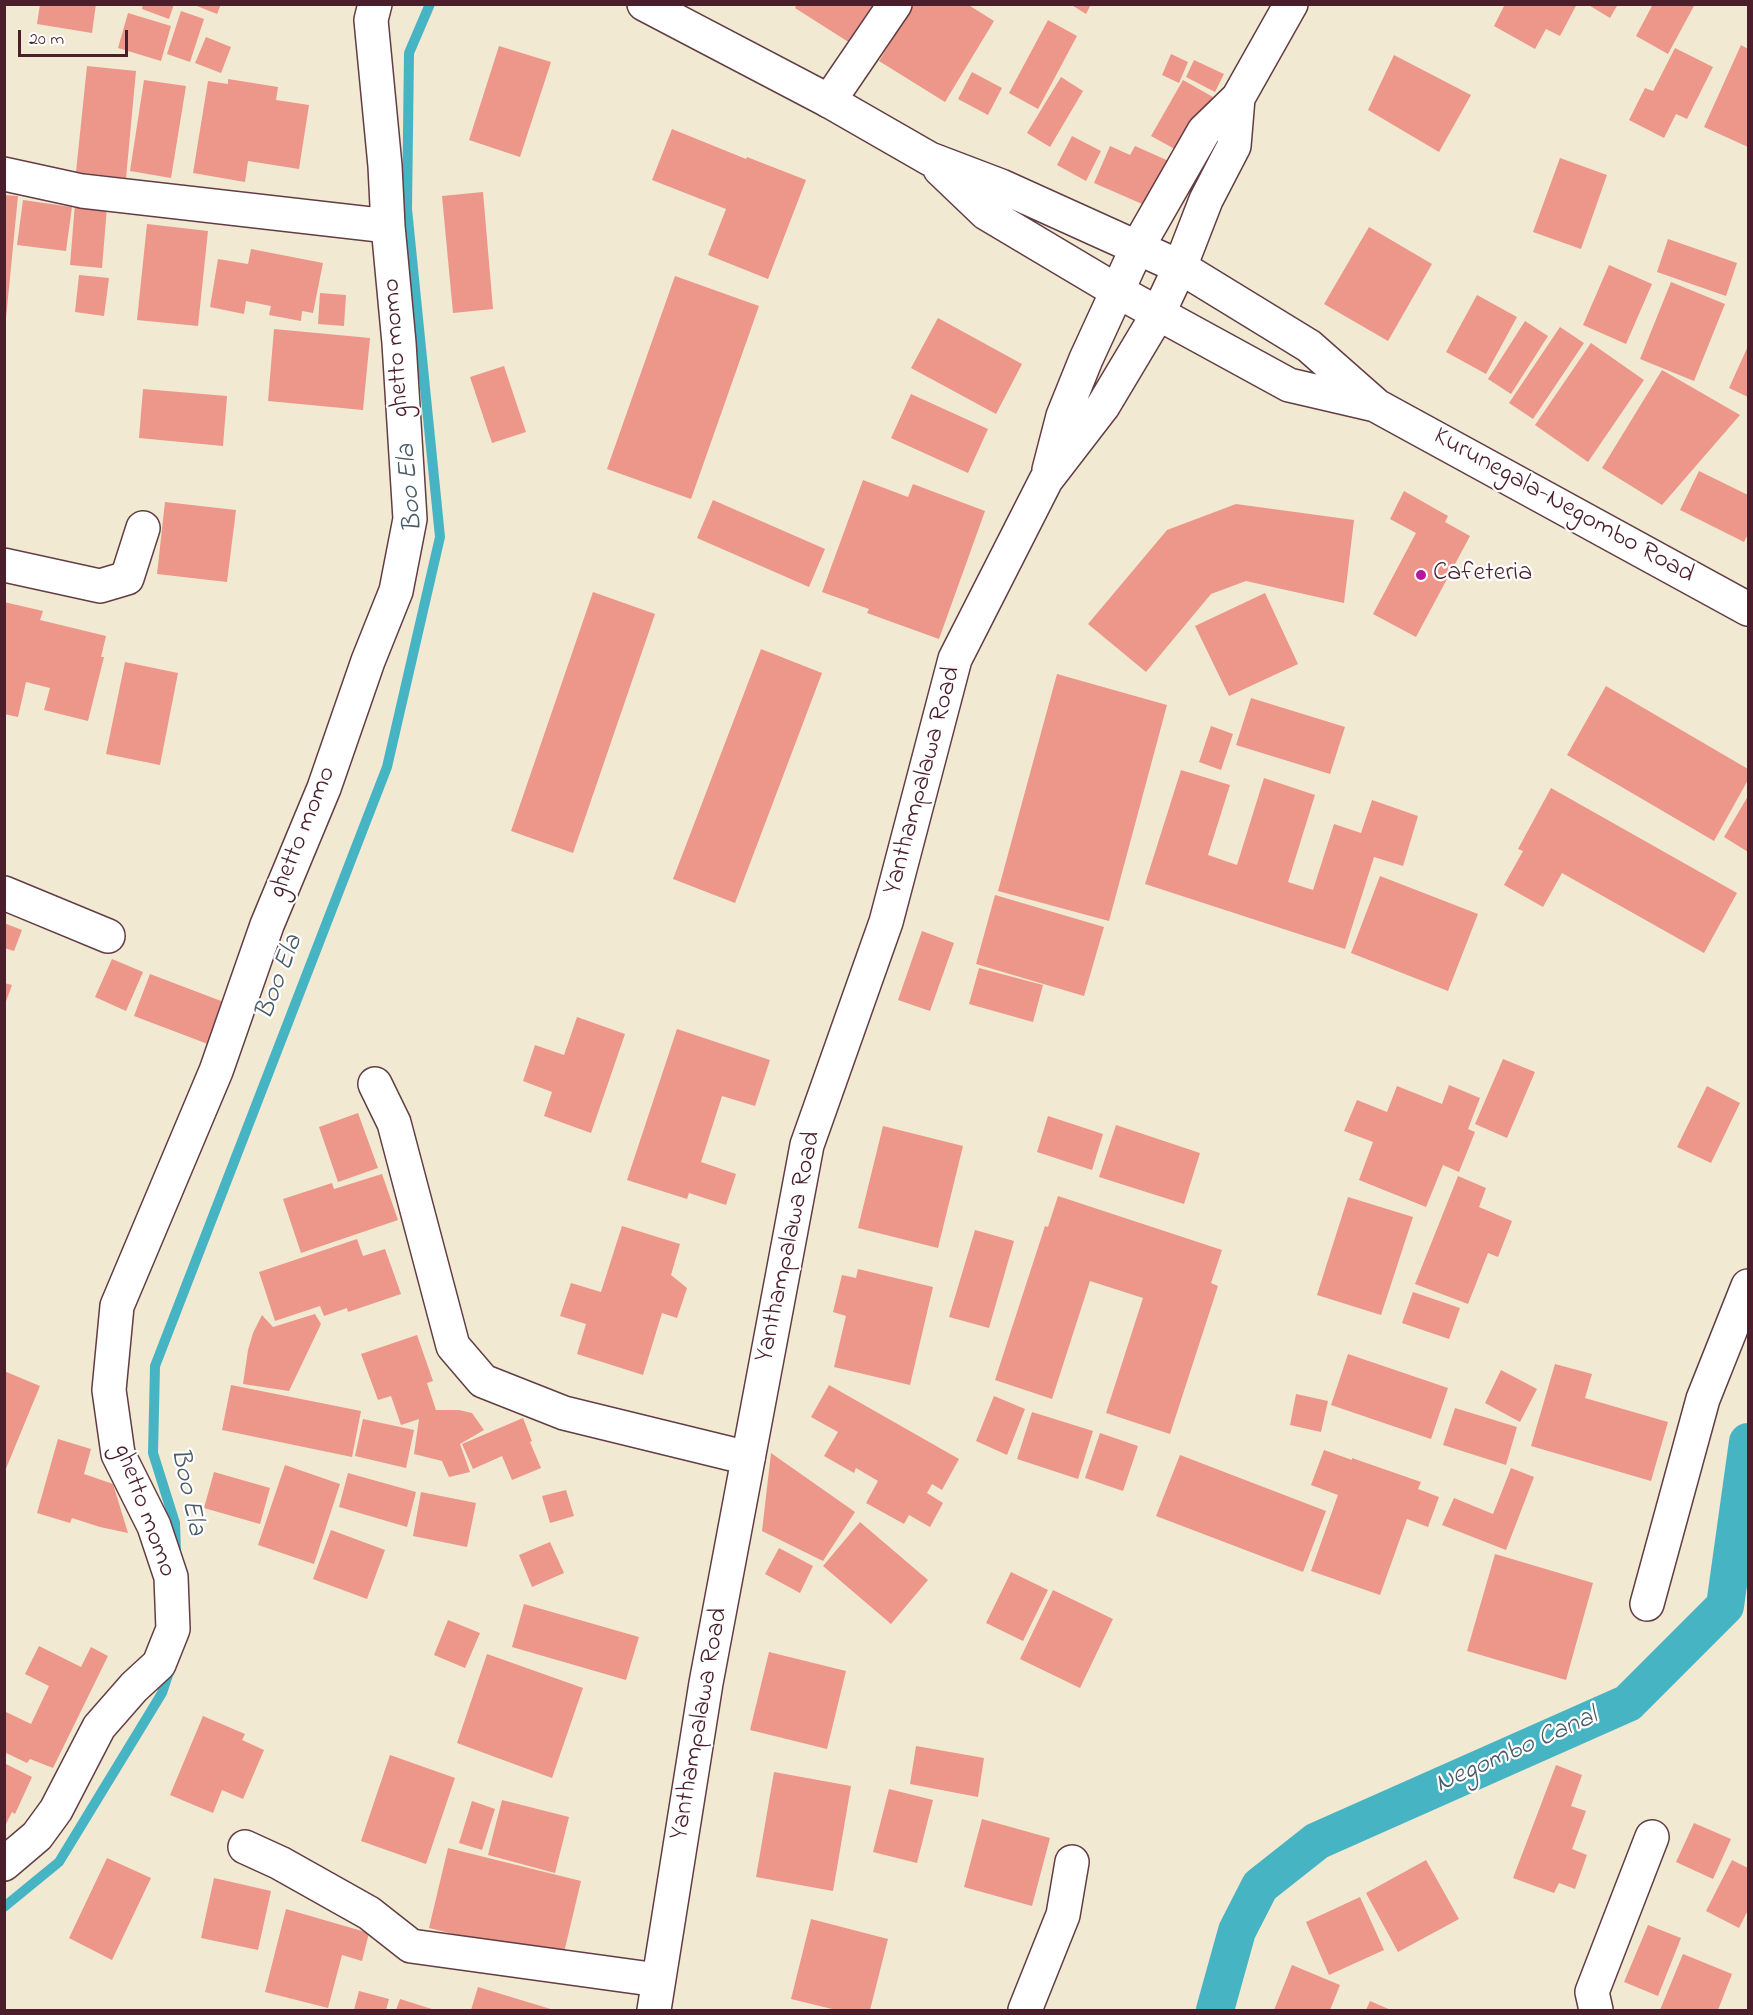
<!DOCTYPE html>
<style>
body{margin:0}
#map{position:relative;width:1753px;height:2015px;overflow:hidden;background:#f2e9d3;font-family:"Indie Flower",sans-serif}
canvas{display:block}
.frame{position:absolute;inset:0;border:6px solid #4a1f2b;pointer-events:none}
.scale{position:absolute;left:18px;top:30px;width:110px;height:27px;box-sizing:border-box;border:3px solid #4a1f2b;border-top:0;padding-left:8px;font-size:18px;line-height:21px;white-space:nowrap;color:#4a1f2b;-webkit-text-stroke:4px #fff;paint-order:stroke}
</style>
<div id="map">
<canvas width="1753" height="2015"></canvas>
<div class="frame"></div>
<div class="scale">20 m</div>
</div>
<script>
const context = document.querySelector('canvas').getContext('2d');
context.lineJoin = 'round';
const poly = rows => new Path2D(rows.map(r => 'M' + r).join(''));
function trace(path, color, width, dash) { context.strokeStyle = color; context.lineWidth = width; context.lineCap = dash ? 'butt' : 'round'; context.setLineDash(dash || []); context.stroke(path); }
function fillPath(path, color) { context.fillStyle = color; context.fill(path, 'evenodd'); }
function label(font, color, halo, rows, align = 'center') {
  context.font = font + ' "Indie Flower",sans-serif'; context.lineWidth = 4.5; context.setLineDash([]); context.textBaseline = 'middle'; context.strokeStyle = halo; context.fillStyle = color; for (const [text, x, y, turn = 0] of rows) {
    context.save(); context.translate(x, y); context.rotate((+turn || 0) * Math.PI / 180); context.textAlign = isNaN(turn) ? turn : align; if (halo) context.strokeText(text, 0, 0); context.fillText(text, 0, 0); context.restore();
  }
}
const stream = poly([
 [176,1553,175,1523,153,1453,155,1366,387,767,440,537,407,209,409,53,430,4],
 [4,1907,59,1862,162,1693,171,1666]
]);
const canal = poly([
 [1215,2010,1237,1931,1260,1886,1317,1841,1628,1703,1725,1606,1748,1442]
]);
const building = poly([
 [40,4,96,4,92,33,37,24],
 [143,4,174,4,169,19,142,9],
 [192,4,221,4,217,14],
 [797,4,874,4,850,43,795,8],
 [914,4,967,4,994,21,945,102,879,61],
 [1070,4,1091,4,1086,14],
 [1501,4,1577,4,1560,36,1546,29,1535,49,1494,26,1504,6],
 [1587,4,1618,4,1610,18],
 [1653,4,1695,4,1668,54,1636,36],
 [181,11,204,19,190,62,167,54],
 [128,13,171,26,161,61,118,48],
 [1048,20,1077,36,1038,109,1009,93],
 [206,37,231,47,221,73,195,63],
 [1741,45,1748,49,1748,147,1704,127],
 [499,46,551,62,520,157,469,140],
 [1675,48,1713,67,1687,119,1676,114,1664,138,1629,120,1645,88,1653,91],
 [1171,54,1188,62,1179,83,1162,75],
 [1394,55,1471,95,1439,152,1368,110],
 [1194,60,1224,74,1215,92,1186,77],
 [87,66,136,71,126,178,76,172],
 [972,72,1002,88,988,115,958,99],
 [1061,77,1083,91,1050,147,1027,133],
 [228,79,278,87,276,100,309,105,299,169,248,161,245,182,193,173,208,81,228,84],
 [144,80,186,86,171,178,130,171],
 [1183,80,1213,97,1182,153,1151,136],
 [672,129,746,159,747,157,806,180,768,279,708,255,726,209,652,180],
 [1072,136,1101,151,1086,181,1057,165],
 [1110,146,1130,155,1135,146,1171,162,1149,207,1094,183],
 [1560,158,1607,175,1581,249,1533,232],
 [483,192,493,309,453,313,442,196],
 [4,195,18,196,6,318,4,318],
 [23,200,72,207,66,251,17,245],
 [75,203,107,207,102,268,70,265],
 [147,224,208,231,198,326,137,320],
 [1369,227,1432,264,1388,341,1324,304],
 [1668,239,1737,263,1726,296,1657,272],
 [251,249,323,263,313,313,302,311,301,321,269,315,271,306,246,301,244,314,210,307,218,259,248,264],
 [1609,265,1652,284,1626,344,1583,325],
 [79,275,109,278,104,316,75,312],
 [675,276,759,306,691,499,607,469],
 [1671,282,1725,304,1694,381,1640,359],
 [320,293,346,295,344,326,318,324],
 [1477,295,1517,317,1486,374,1446,352],
 [938,318,1022,364,996,414,911,368],
 [1525,321,1548,336,1511,394,1488,379],
 [1560,327,1584,343,1533,419,1509,403],
 [274,329,370,338,363,410,268,401],
 [1591,343,1644,380,1588,462,1535,425],
 [1748,346,1748,397,1729,388],
 [504,366,526,432,492,443,470,377],
 [1662,370,1740,415,1662,505,1602,468],
 [143,389,227,396,223,446,139,438],
 [911,394,988,429,968,473,891,438],
 [1699,471,1748,495,1748,534,1744,542,1680,510],
 [863,480,908,497,913,484,985,511,939,639,867,613,869,609,822,592],
 [1404,491,1448,516,1445,522,1470,536,1416,637,1373,614,1416,533,1390,519],
 [713,500,825,549,809,587,697,538],
 [165,502,236,510,227,582,157,574],
 [1236,504,1354,520,1344,603,1246,581,1211,594,1146,672,1088,624,1167,530],
 [593,592,655,614,573,853,511,831],
 [1265,593,1298,664,1229,696,1195,626],
 [4,602,43,611,40,620,106,636,101,657,104,657,88,721,44,710,50,688,26,682,18,717,4,714],
 [761,649,822,673,735,903,673,879],
 [125,662,178,673,160,765,106,754],
 [1057,674,1167,705,1109,921,998,891],
 [1606,686,1748,769,1748,780,1714,841,1567,755],
 [1251,698,1345,727,1330,774,1236,745],
 [1211,726,1233,734,1221,770,1199,762],
 [1181,770,1230,785,1208,855,1237,865,1264,778,1315,795,1288,882,1313,890,1334,824,1361,833,1372,800,1418,816,1403,866,1374,857,1345,949,1145,884],
 [1551,788,1737,893,1704,953,1562,873,1543,907,1504,885,1523,851,1518,849],
 [1748,796,1748,852,1724,837],
 [1380,876,1478,914,1448,991,1351,953],
 [995,895,1104,927,1084,996,976,964],
 [4,923,22,930,14,951,4,948],
 [922,931,954,943,930,1011,898,1000],
 [112,959,143,972,126,1011,95,997],
 [979,968,1043,985,1033,1022,969,1004],
 [150,974,229,1004,213,1046,134,1016],
 [4,983,12,985,5,1004,4,1003],
 [577,1017,625,1034,591,1133,544,1116,552,1092,523,1081,535,1045,564,1055],
 [677,1029,770,1060,755,1106,722,1096,701,1162,736,1174,726,1205,689,1193,687,1199,627,1180],
 [1503,1059,1535,1072,1507,1138,1475,1124],
 [1449,1085,1480,1098,1468,1129,1475,1132,1459,1172,1443,1165,1426,1207,1359,1180,1373,1142,1344,1131,1357,1100,1387,1112,1397,1086,1442,1104],
 [1707,1086,1740,1103,1711,1163,1677,1147],
 [358,1113,378,1168,338,1182,319,1127],
 [1048,1116,1103,1134,1092,1170,1037,1152],
 [1116,1125,1200,1153,1184,1204,1099,1177],
 [883,1126,963,1146,938,1248,858,1228],
 [382,1174,398,1220,301,1253,283,1199,332,1183,334,1189],
 [1458,1176,1486,1188,1479,1207,1512,1221,1498,1257,1488,1253,1468,1304,1415,1284],
 [1058,1196,1222,1250,1211,1283,1218,1286,1170,1434,1106,1413,1143,1298,1090,1281,1052,1399,995,1380,1045,1226,1048,1227],
 [1348,1197,1413,1217,1381,1315,1317,1295],
 [622,1226,680,1244,671,1275,687,1288,677,1318,662,1313,643,1375,577,1354,586,1324,560,1316,571,1283,601,1292],
 [975,1230,1014,1241,989,1328,949,1317],
 [357,1239,363,1256,385,1249,401,1294,348,1312,347,1308,324,1316,320,1306,275,1321,259,1272],
 [858,1269,933,1287,910,1385,834,1367,846,1316,833,1312,842,1275,856,1278],
 [1413,1292,1460,1308,1449,1339,1402,1323],
 [315,1314,321,1324,289,1391,243,1384,248,1350,253,1333,262,1315,273,1327],
 [417,1335,433,1381,427,1383,436,1410,459,1410,472,1413,484,1430,460,1444,470,1472,449,1477,442,1461,414,1454,419,1419,401,1425,391,1396,378,1400,361,1354],
 [1348,1354,1448,1388,1431,1439,1331,1405],
 [1555,1364,1592,1374,1585,1398,1668,1422,1651,1481,1531,1446],
 [1501,1370,1537,1389,1520,1422,1485,1403],
 [4,1371,40,1386,5,1471,4,1471],
 [231,1385,361,1411,352,1457,222,1430],
 [829,1385,959,1459,942,1490,932,1484,927,1493,943,1503,930,1527,909,1515,904,1524,866,1503,878,1481,856,1468,854,1473,824,1456,838,1432,811,1417],
 [1296,1394,1328,1401,1321,1432,1290,1425],
 [994,1396,1025,1409,1007,1455,976,1441],
 [1455,1408,1517,1427,1506,1465,1443,1445],
 [1032,1412,1093,1431,1078,1479,1017,1459],
 [523,1418,532,1441,530,1442,541,1468,512,1480,502,1456,473,1469,462,1444],
 [363,1419,414,1430,406,1468,355,1456],
 [1100,1433,1138,1446,1123,1491,1085,1478],
 [58,1439,91,1449,84,1474,113,1484,128,1533,100,1527,72,1518,70,1523,37,1513],
 [1324,1450,1352,1460,1352,1458,1421,1482,1418,1489,1439,1497,1428,1527,1407,1519,1380,1595,1311,1571,1338,1495,1311,1485],
 [771,1453,855,1512,823,1561,762,1531],
 [1180,1455,1326,1511,1303,1572,1156,1516],
 [285,1465,340,1484,314,1564,258,1545],
 [1511,1468,1534,1477,1506,1550,1442,1525,1454,1498,1493,1514],
 [214,1472,270,1488,260,1524,204,1508],
 [348,1473,416,1492,407,1527,339,1507],
 [566,1490,574,1516,550,1523,542,1496],
 [421,1492,476,1503,467,1547,413,1536],
 [860,1522,928,1580,891,1624,823,1566],
 [331,1530,385,1550,367,1599,313,1579],
 [550,1542,564,1573,532,1587,519,1555],
 [779,1548,813,1566,800,1593,765,1574],
 [1495,1554,1593,1583,1566,1680,1467,1651],
 [1011,1572,1048,1590,1023,1641,986,1623],
 [1053,1590,1113,1619,1080,1688,1020,1659],
 [524,1604,639,1637,626,1680,512,1647],
 [448,1620,480,1633,465,1668,434,1655],
 [39,1646,81,1667,91,1647,108,1656,53,1768,30,1759,27,1763,4,1752,4,1711,31,1724,49,1686,25,1674],
 [769,1652,846,1671,827,1749,750,1730],
 [487,1654,583,1688,552,1778,457,1743],
 [203,1716,245,1734,242,1740,264,1750,243,1799,222,1790,213,1813,170,1795],
 [916,1746,984,1758,978,1797,910,1784],
 [390,1755,455,1778,426,1864,361,1841],
 [4,1763,32,1777,15,1814,12,1812,4,1828],
 [1556,1765,1582,1775,1571,1806,1586,1811,1572,1849,1587,1855,1575,1889,1559,1883,1554,1893,1513,1878],
 [774,1772,851,1786,833,1891,756,1877],
 [889,1789,933,1800,917,1863,873,1852],
 [502,1800,569,1817,555,1873,488,1855],
 [472,1801,495,1809,482,1850,459,1843],
 [982,1819,1050,1838,1032,1906,964,1887],
 [1694,1823,1731,1839,1713,1879,1676,1862],
 [448,1848,581,1881,562,1961,429,1928],
 [107,1858,151,1878,112,1960,69,1938],
 [1426,1860,1459,1919,1398,1952,1366,1893],
 [1732,1860,1748,1868,1748,1910,1739,1928,1706,1911],
 [214,1878,271,1891,258,1950,201,1938],
 [1360,1897,1384,1950,1329,1975,1306,1922],
 [286,1909,369,1933,362,1961,342,1955,328,2008,265,1992],
 [811,1919,888,1939,870,2010,836,2010,791,1999],
 [1648,1925,1681,1938,1658,1996,1624,1982],
 [1683,1954,1732,1974,1718,2010,1660,2010],
 [1292,1965,1340,1985,1330,2010,1274,2010],
 [478,1987,554,2010,471,2010],
 [359,1991,389,1999,386,2010,354,2010],
 [400,1999,435,2010,396,2010],
 [1370,2001,1391,2010,1366,2010]
]);
const minor = poly([
 [829,101,895,4],
 [4,174,82,191,388,226],
 [4,565,100,586,127,578,143,528],
 [4,893,108,936],
 [375,1084,394,1123,453,1346,483,1381,564,1413,748,1458],
 [1647,1604,1703,1399,1748,1286],
 [245,1847,280,1863,369,1913,411,1946,658,1980],
 [4,1864,37,1836,56,1810,99,1727,134,1687,159,1664,173,1629,171,1577,154,1526,118,1454,109,1390,117,1306,216,1071,267,925,324,788,368,661,396,591,410,519,399,343,388,226,385,166,371,20,375,4],
 [1025,2010,1063,1915,1072,1862],
 [1596,2010,1592,1992,1652,1837]
]);
const major = poly([
 [644,4,829,101,930,159,1001,186,1180,267,1309,346,1377,406,1748,609],
 [940,169,986,213,1117,291,1289,385,1375,405],
 [1049,470,1063,416,1086,359,1137,248,1204,131,1238,98,1291,4],
 [654,2010,706,1683,807,1145,886,922,955,659,1046,480,1103,406,1158,314,1180,267,1206,200,1234,146,1238,98]
]);
const markers = [
 [1421,575,6,"#b5179e"]
];
const streetNames = [
 ["ghetto momo",398,348,-94],
 ["Kurunegala-Negombo Road",1563,507,29],
 ["Yanthampalawa Road",924,781,-75],
 ["ghetto momo",304,833,-68],
 ["Yanthampalawa Road",790,1247,-78],
 ["ghetto momo",143,1511,70],
 ["Yanthampalawa Road",701,1724,-80]
];
const poiNames = [
 ["Cafeteria",1433,575]
];
const waterNames = [
 ["Boo Ela",412,488,-95],
 ["Boo Ela",281,978,-69],
 ["Boo Ela",186,1492,78],
 ["Negombo Canal",1517,1752,-24]
];
trace(stream, '#47b4c4', 10);
trace(canal, '#47b4c4', 38);
fillPath(building, '#ec9789');
trace(minor, '#633d44', 36);
trace(major, '#633d44', 36);
trace(minor, '#fff', 33);
trace(major, '#fff', 33);
for (const [x, y, r, color] of markers) { const dot = new Path2D(); dot.arc(x, y, r, 0, 2 * Math.PI); context.fillStyle = color; context.fill(dot); trace(dot, '#fff', 2); }
label('26px', '#4a1f2b', '#fff', streetNames);
label('26px', '#4a1f2b', '#fff', poiNames, 'left');
label('italic 27px', '#495b68', '#fff', waterNames);
</script>
